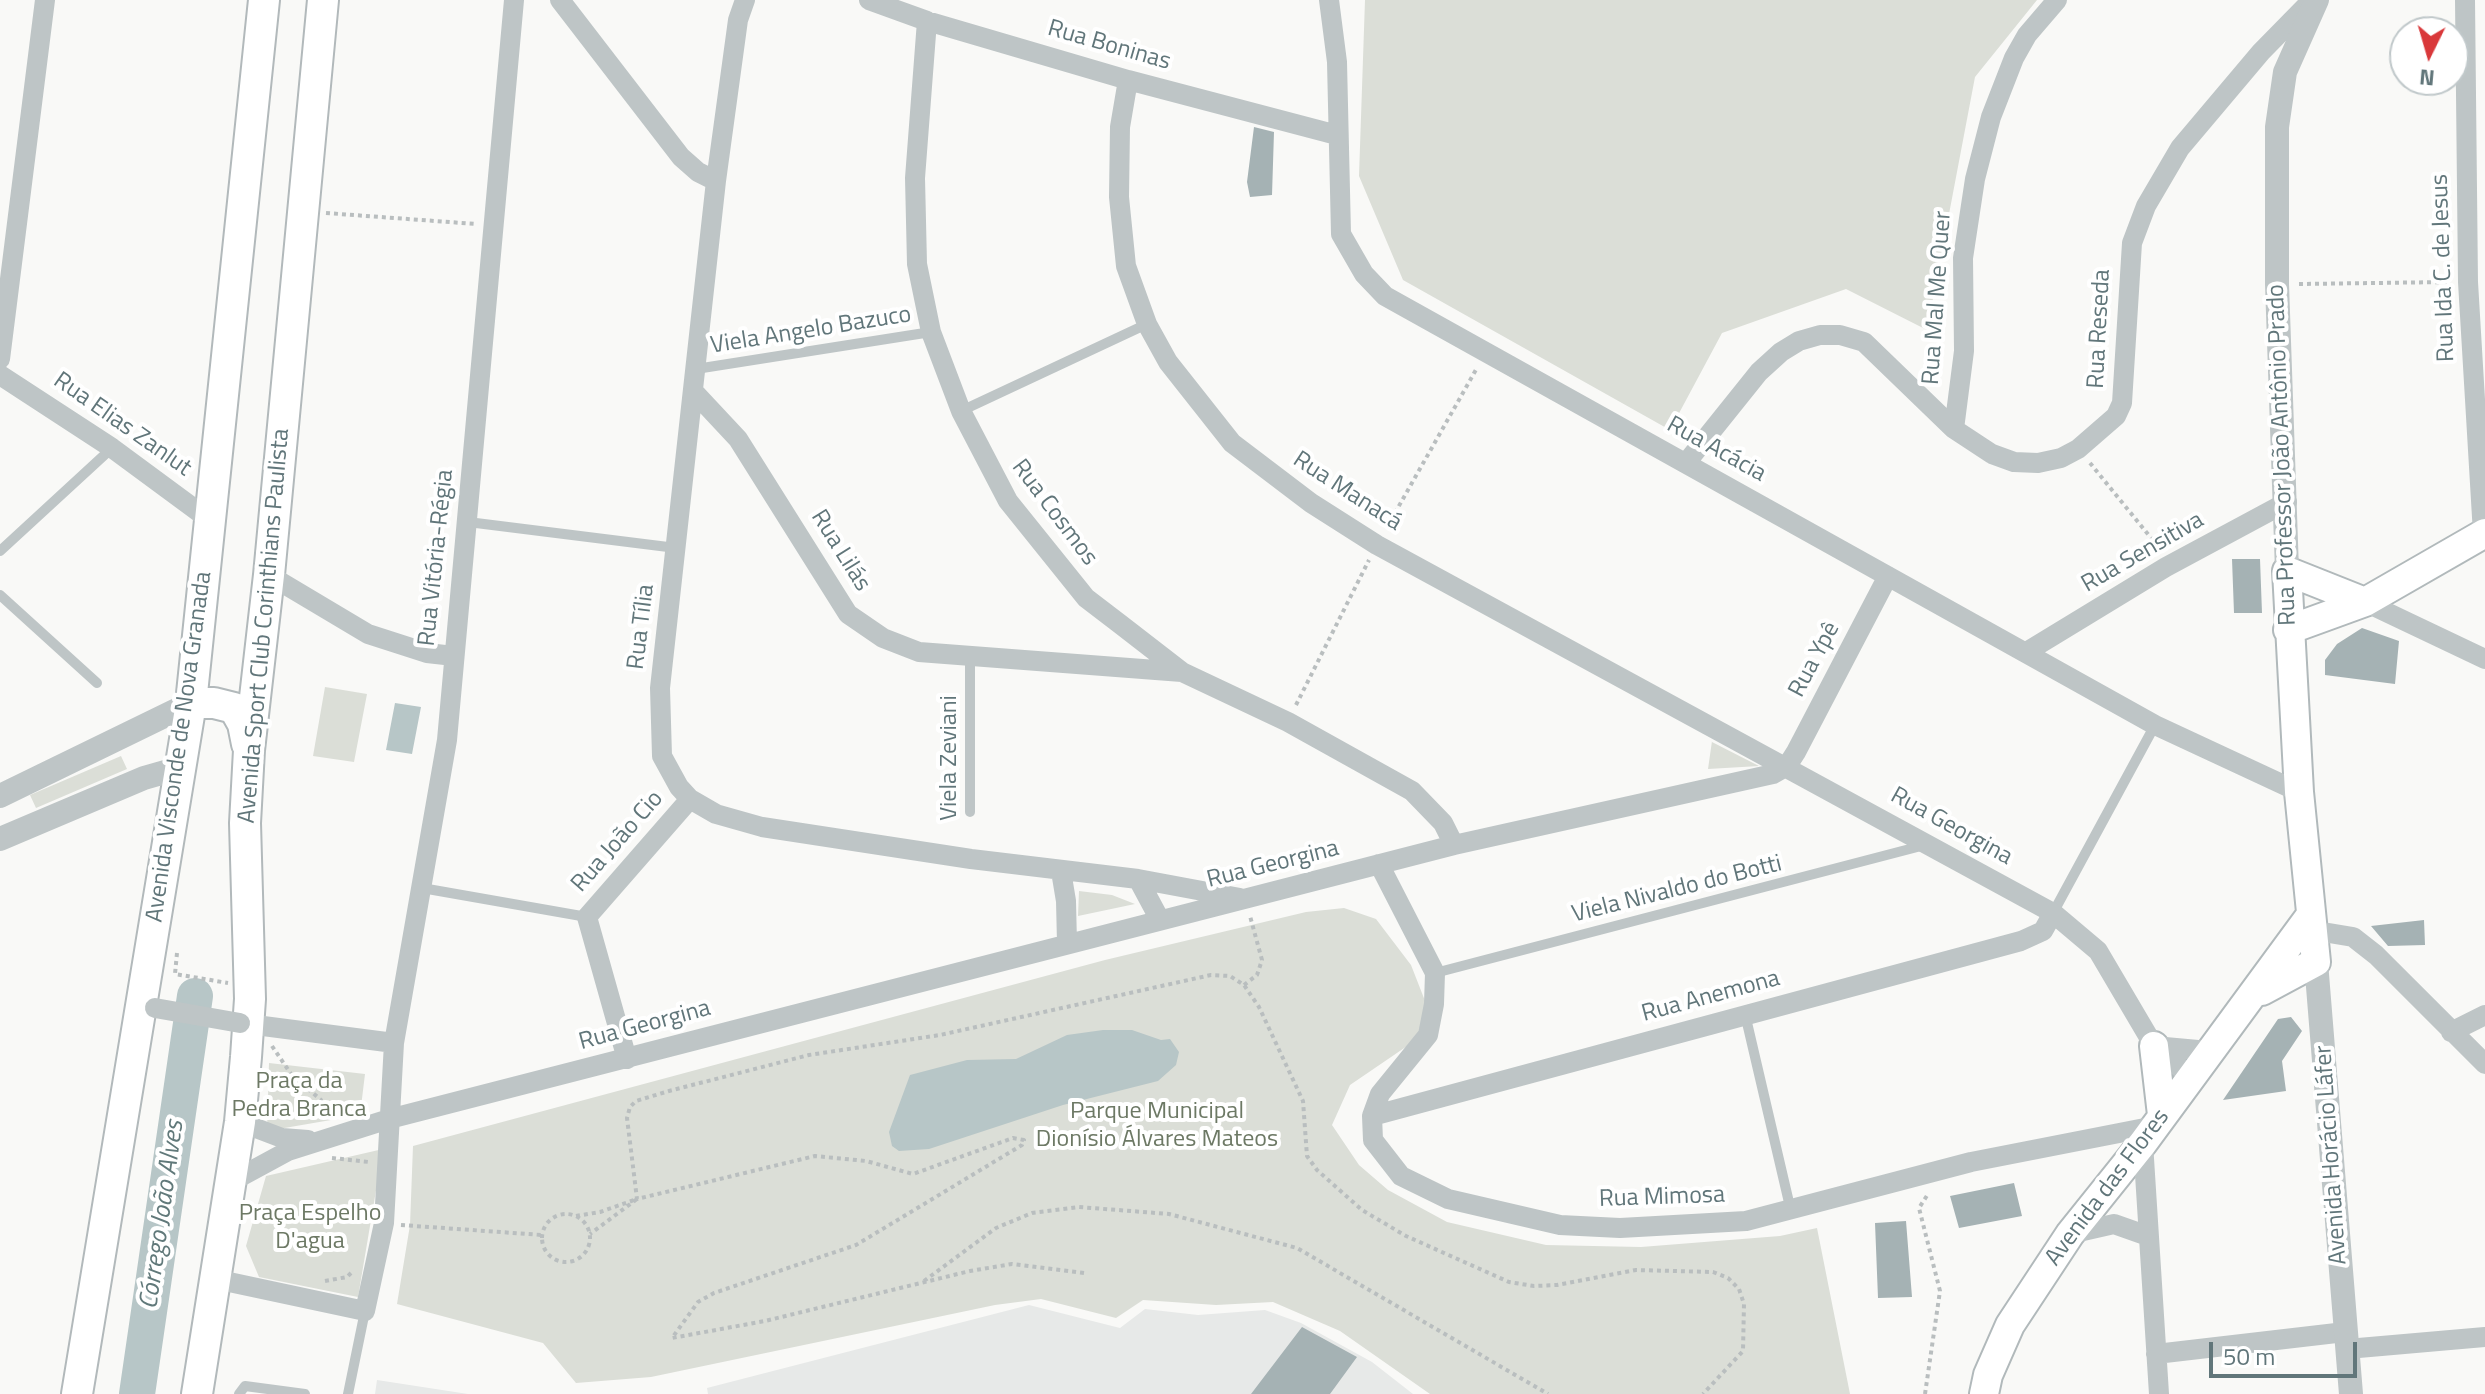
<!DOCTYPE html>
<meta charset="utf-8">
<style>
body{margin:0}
#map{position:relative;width:2485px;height:1394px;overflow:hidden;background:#f9f9f7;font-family:"Titillium Web",sans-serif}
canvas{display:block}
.north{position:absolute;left:2389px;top:16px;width:80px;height:80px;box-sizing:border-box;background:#fff;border:2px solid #c0c8ca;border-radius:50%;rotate:185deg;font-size:22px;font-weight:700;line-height:32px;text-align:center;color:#61767a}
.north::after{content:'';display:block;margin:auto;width:28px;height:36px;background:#d9383a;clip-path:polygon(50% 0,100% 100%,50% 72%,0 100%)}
.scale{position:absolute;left:2209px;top:1342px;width:148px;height:36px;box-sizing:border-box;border:4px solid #61767a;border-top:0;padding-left:10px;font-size:24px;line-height:28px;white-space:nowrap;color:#61767a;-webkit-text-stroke:6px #fff;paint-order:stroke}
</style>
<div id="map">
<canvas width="2485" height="1394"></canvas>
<div class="north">N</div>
<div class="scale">50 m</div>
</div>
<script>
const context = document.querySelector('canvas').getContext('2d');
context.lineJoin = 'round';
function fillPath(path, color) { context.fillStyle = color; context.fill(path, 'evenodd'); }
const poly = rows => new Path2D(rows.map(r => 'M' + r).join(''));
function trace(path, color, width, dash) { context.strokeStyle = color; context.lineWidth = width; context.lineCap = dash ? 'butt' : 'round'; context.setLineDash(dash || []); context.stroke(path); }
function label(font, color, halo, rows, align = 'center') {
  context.font = font + ' "Titillium Web",sans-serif'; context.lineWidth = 8; context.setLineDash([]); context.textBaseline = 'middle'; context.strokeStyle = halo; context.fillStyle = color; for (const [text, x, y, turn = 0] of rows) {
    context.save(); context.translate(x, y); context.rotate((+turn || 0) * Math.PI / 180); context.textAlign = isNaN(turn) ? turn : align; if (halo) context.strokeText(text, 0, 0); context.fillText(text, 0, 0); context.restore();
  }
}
const built = poly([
 [1029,1305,1120,1328,1145,1309,1198,1315,1265,1310,1301,1323,1372,1362,1413,1394,708,1394,707,1388],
 [377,1380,468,1394,375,1394]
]);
const green = poly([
 [1365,0,2037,0,1975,77,1927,330,1846,289,1722,333,1670,430,1403,280,1359,176],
 [325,687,367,694,354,762,313,756],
 [1712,741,1712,742,1759,766,1708,769],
 [121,756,127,769,36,808,30,795],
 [1079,891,1112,895,1135,904,1078,916],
 [1344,908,1376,919,1411,965,1427,1006,1416,1040,1350,1085,1332,1125,1359,1165,1388,1190,1447,1222,1546,1245,1641,1247,1780,1236,1817,1228,1850,1394,1430,1394,1340,1331,1273,1302,1216,1305,1143,1300,1116,1318,1041,1299,995,1305,651,1377,576,1383,543,1343,397,1304,410,1225,413,1146,1105,960,1306,912],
 [269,1063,365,1074,360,1115,267,1131],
 [383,1149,358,1297,259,1277,246,1246,266,1176]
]);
const water = poly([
 [395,703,421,707,412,754,386,750],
 [1103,1030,1132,1030,1161,1040,1170,1039,1179,1052,1176,1065,1158,1081,1063,1105,929,1149,899,1151,892,1146,889,1132,910,1075,967,1060,1016,1059,1067,1035]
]);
const river = poly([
 [137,1394,195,996]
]);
const building = poly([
 [1254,127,1274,132,1272,195,1250,197,1247,182],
 [2232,559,2260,559,2262,613,2234,613],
 [2362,628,2399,641,2395,684,2325,675,2325,660,2337,644],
 [2424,920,2425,945,2388,946,2371,926],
 [2291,1017,2302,1031,2282,1061,2286,1091,2223,1100,2278,1019],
 [2014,1183,2022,1216,1959,1228,1950,1196],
 [1906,1221,1912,1297,1878,1298,1875,1223],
 [1302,1327,1357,1357,1330,1394,1251,1394]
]);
const path = poly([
 [326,213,476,224],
 [2299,284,2450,282],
 [2090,463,2160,549],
 [1387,527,1477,368],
 [1296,705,1369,560],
 [177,953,175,974,228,983],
 [1244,985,1257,975,1262,960,1250,916],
 [272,1046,291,1074,321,1100,325,1122],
 [332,1158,369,1162],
 '542 1238a24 24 0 1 1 48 0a24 24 0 1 1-48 0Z',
 [576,1216,600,1212,637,1199,590,1234],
 [401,1225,542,1235],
 [1084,1273,1012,1264,970,1271,765,1321,672,1338,698,1302,714,1293,856,1245,1022,1145,1024,1140,1013,1138,913,1174,866,1161,815,1156,637,1199,627,1118,630,1107,636,1101,669,1091,809,1055,940,1035,1211,975,1230,976,1244,985,1259,1007,1303,1101,1307,1156,1317,1170,1362,1210,1406,1236,1509,1282,1534,1286,1557,1285,1636,1270,1713,1272,1728,1278,1739,1289,1744,1304,1743,1351,1703,1394],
 [325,1281,347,1277,353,1271],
 [924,1281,996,1228,1032,1213,1079,1207,1169,1214,1297,1248,1548,1394],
 [1925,1394,1940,1291,1919,1208,1928,1194]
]);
const service = poly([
 [696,369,931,332],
 [961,411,1147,324],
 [468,522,676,548],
 [0,551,112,448],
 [0,595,97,683],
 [970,657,970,812],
 [422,888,587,917],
 [2053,913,2155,725],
 [1435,973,1925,845],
 [1745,1014,1791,1211],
 [239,1394,245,1386,305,1394],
 [348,1394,365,1311]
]);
const minor = poly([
 [560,0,681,157,698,172,716,181],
 [745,0,738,20,716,181,660,688,662,756,679,787,690,799,716,814,762,827,971,859,1138,879,1240,898],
 [869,0,927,21,1128,80,1337,135],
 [1329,0,1337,62,1341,234,1364,274,1385,296,2155,725,2299,792],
 [2465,0,2468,282,2483,534],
 [927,21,915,178,917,264,931,332,961,411,1008,501,1086,598,1120,624,1182,672,1288,722,1412,791,1443,823,1454,845],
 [1128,80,1120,127,1119,197,1126,266,1147,324,1168,362,1232,443,1311,503,1377,545,2053,913,2098,951,2154,1046,2190,1076],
 [0,359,45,0],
 [0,375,112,448,211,521],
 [695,393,738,439,848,614,883,638,919,652,1182,672],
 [1954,429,1964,351,1963,258,1975,179,1991,117,2014,58,2027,35,2057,0],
 [1686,463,1759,372,1781,352,1799,341,1820,335,1840,335,1864,342,1954,429,1992,454,2014,462,2038,463,2061,458,2078,449,2116,416,2122,403,2132,243,2146,206,2180,148,2261,52,2312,0],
 [269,575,368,634,427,653,454,656],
 [2365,602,2485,659],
 [2028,651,2166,567,2287,502],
 [1379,864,1435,973,1434,1004,1428,1035,1380,1094,1372,1116,1373,1140,1401,1176,1448,1199,1560,1225,1620,1228,1746,1221,1971,1162,2155,1126],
 [1061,871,1066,901,1067,943],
 [1138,879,1160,920],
 [2313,938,2329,933,2353,937,2376,955,2485,1064],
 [240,1023,394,1043],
 [2451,1032,2485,1015],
 [2154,1046,2209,1051],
 [627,1059,587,917,690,799],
 [1372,1116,2021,941,2043,931,2053,913],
 [240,1122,282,1138,308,1140],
 [2143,1143,2159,1394],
 [229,1183,288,1151,389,1119,1454,845,1773,774,1787,766,1796,752,1888,576],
 [2070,1234,2114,1224,2148,1236],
 [215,1279,365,1311,384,1223,394,1043,447,740,514,0],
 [2347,1349,2485,1337],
 [2156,1354,2345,1332]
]);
const tertiary = poly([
 [2287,571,2277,284,2277,127,2285,72,2317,0],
 [0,796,191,703],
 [0,839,144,778,179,768],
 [2316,962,2351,1394]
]);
const secondary = poly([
 [2288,630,2365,602,2485,533],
 [2262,991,2316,962,2299,792,2287,571,2365,602],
 [2154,1046,2162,1115],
 [1984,1394,1988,1375,2010,1325,2070,1234,2143,1143,2310,916]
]);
const primary = poly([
 [191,703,214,703,234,708,243,724,247,744],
 [77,1394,191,703,264,0],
 [197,1394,240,1122,246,1057,250,999,245,823,249,750,269,575,323,0]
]);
const minorBridge = poly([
 [155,1008,240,1023]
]);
const streetNames = [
 ["Rua Boninas",1109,46,16],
 ["Rua Ida C. de Jesus",2444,268,-92],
 ["Rua Mal Me Quer",1938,298,-86],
 ["Rua Reseda",2100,329,-87],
 ["Viela Angelo Bazuco",811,331,-9],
 ["Rua Elias Zanlut",122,425,35],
 ["Rua Acácia",1716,450,29],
 ["Rua Professor João Antônio Prado",2283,455,-92],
 ["Rua Manacá",1347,492,33],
 ["Rua Cosmos",1054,513,53],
 ["Rua Lilás",840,551,58],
 ["Rua Sensitiva",2143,553,-30],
 ["Rua Vitória-Régia",437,558,-84],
 ["Avenida Sport Club Corinthians Paulista",265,626,-85],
 ["Rua Tília",642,627,-83],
 ["Rua Ypê",1815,660,-62],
 ["Avenida Visconde de Nova Granada",180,747,-82],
 ["Viela Zeviani",950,758,-90],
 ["Rua Georgina",1951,827,29],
 ["Rua João Cio",618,842,-49],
 ["Rua Georgina",1273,865,-14],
 ["Viela Nivaldo do Botti",1677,890,-14],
 ["Rua Anemona",1711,997,-15],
 ["Rua Georgina",645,1026,-15],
 ["Avenida Horácio Láfer",2332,1155,-94],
 ["Avenida das Flores",2108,1188,-53],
 ["Rua Mimosa",1662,1198,-2]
];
const parkNames = [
 ["Praça da",299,1082],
 ["Pedra Branca",299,1110],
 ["Parque Municipal",1157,1112],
 ["Dionísio Álvares Mateos",1157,1140],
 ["Praça Espelho",310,1214],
 ["D'agua",310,1242]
];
const waterNames = [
 ["Córrego João Alves",163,1215,-82]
];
fillPath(built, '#e7e9e8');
fillPath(green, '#dbded7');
fillPath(water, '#b7c6c7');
trace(river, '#b7c6c7', 36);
fillPath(building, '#a5b2b4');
trace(secondary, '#b1b9bb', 32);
trace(primary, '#b2b9bb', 34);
trace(path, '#b9bebf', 4, [4, 4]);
trace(service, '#bec5c6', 10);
trace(minor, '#bec5c6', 20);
trace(tertiary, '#bec5c6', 24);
trace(secondary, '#fff', 28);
trace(primary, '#fff', 30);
trace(minorBridge, '#bec5c6', 20);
label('24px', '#61767a', '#fff', streetNames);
label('24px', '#6d7965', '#fff', parkNames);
label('italic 26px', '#61797a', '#fff', waterNames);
</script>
